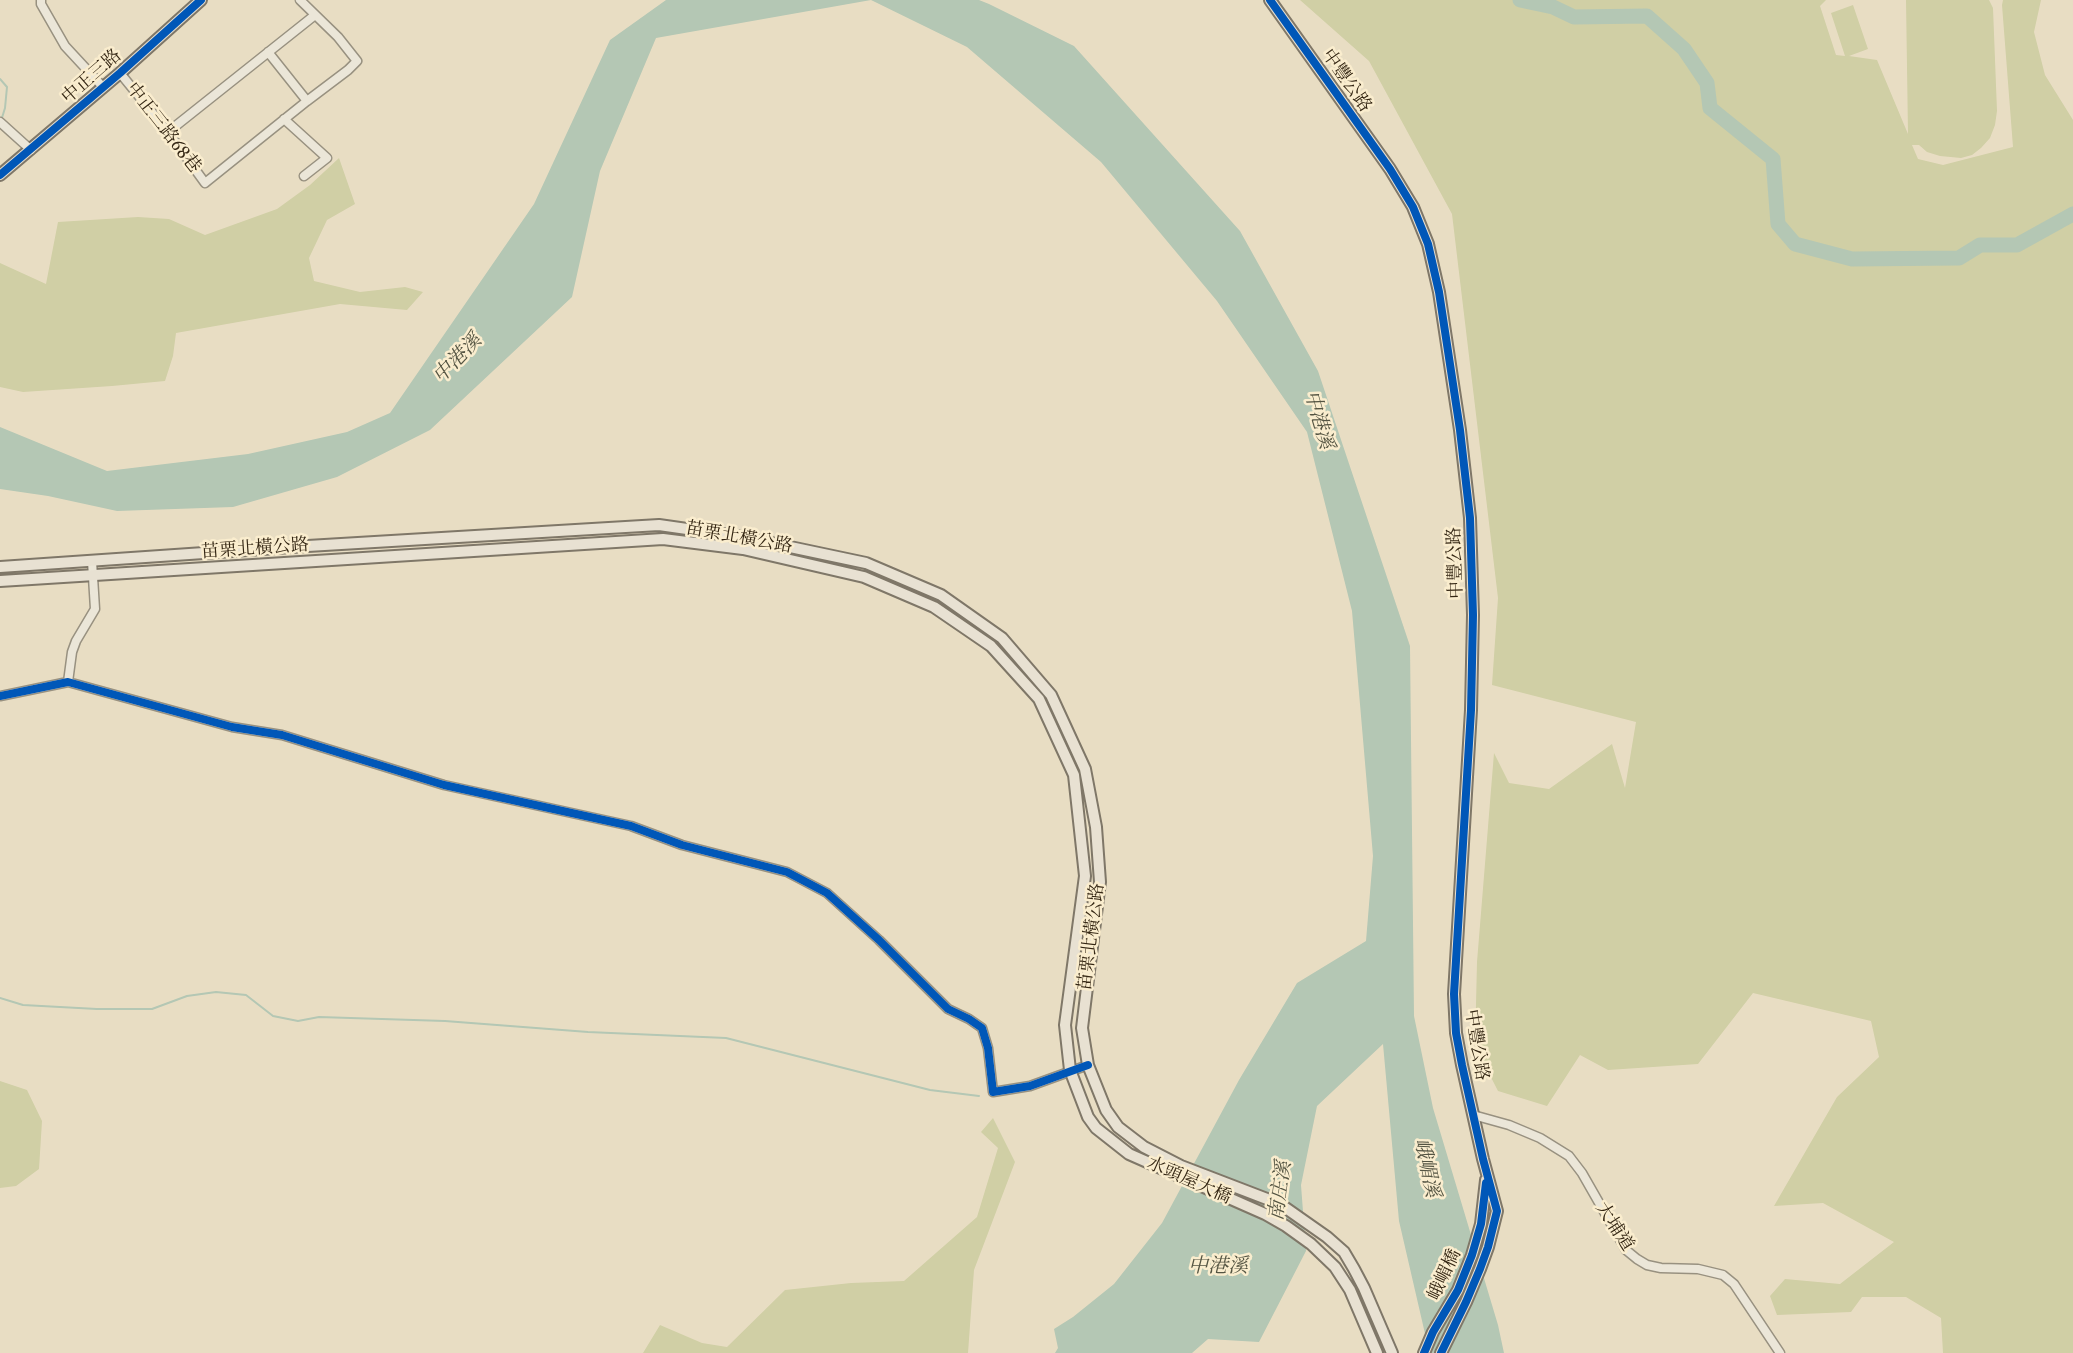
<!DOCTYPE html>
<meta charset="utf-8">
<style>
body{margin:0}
canvas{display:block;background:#e8ddc3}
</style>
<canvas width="2073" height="1353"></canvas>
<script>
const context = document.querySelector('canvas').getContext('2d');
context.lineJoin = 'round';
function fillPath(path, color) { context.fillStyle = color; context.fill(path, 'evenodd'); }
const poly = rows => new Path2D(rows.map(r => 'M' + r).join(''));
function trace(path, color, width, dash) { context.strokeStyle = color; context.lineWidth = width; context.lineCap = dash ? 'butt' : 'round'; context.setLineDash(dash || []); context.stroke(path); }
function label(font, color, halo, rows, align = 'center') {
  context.font = font + ' "IM FELL Great Primer","Noto Serif TC",serif'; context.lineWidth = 5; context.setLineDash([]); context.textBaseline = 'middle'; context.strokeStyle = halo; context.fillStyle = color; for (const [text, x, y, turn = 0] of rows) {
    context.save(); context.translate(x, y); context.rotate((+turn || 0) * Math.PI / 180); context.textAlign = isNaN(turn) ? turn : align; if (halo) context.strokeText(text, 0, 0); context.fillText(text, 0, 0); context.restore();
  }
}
const green = poly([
 [1300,0,1826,0,1820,6,1836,55,1845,56,1831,13,1853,5,1868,49,1849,56,1877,60,1908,134,1906,0,1989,0,1993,8,1997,111,1995,125,1990,138,1981,148,1972,155,1961,158,1940,156,1927,152,1919,145,1912,145,1918,159,1943,165,2013,147,2002,5,2003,0,2041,0,2034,32,2045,75,2073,120,2073,1353,1943,1353,1941,1318,1906,1297,1862,1297,1851,1312,1777,1315,1770,1296,1785,1279,1840,1284,1894,1242,1823,1203,1774,1206,1837,1097,1879,1057,1871,1021,1753,993,1698,1064,1608,1070,1580,1055,1547,1106,1498,1091,1475,1046,1477,962,1494,753,1509,783,1549,789,1612,744,1625,788,1636,722,1492,685,1498,598,1452,214,1369,61],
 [339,158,355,204,327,220,309,258,314,281,360,292,405,287,423,292,407,310,340,304,176,333,173,356,165,381,112,386,23,392,0,387,0,263,46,284,58,222,138,217,169,219,205,235,277,209,310,185],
 [0,1081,27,1090,42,1121,39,1169,16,1186,0,1188],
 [993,1118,1015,1162,974,1270,968,1353,643,1353,660,1325,702,1343,727,1347,785,1290,851,1283,904,1281,977,1217,998,1148,981,1132]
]);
const water = poly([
 [666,0,979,0,989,4,1074,46,1240,231,1318,371,1410,646,1414,1016,1433,1108,1498,1325,1504,1353,1427,1353,1426,1338,1399,1221,1383,1044,1317,1106,1301,1185,1306,1251,1259,1342,1208,1339,1192,1353,1055,1353,1058,1348,1054,1329,1073,1317,1114,1284,1162,1223,1239,1080,1297,983,1366,941,1373,856,1352,611,1307,432,1217,301,1101,162,967,47,871,0,656,38,600,171,572,297,430,430,337,477,233,507,117,511,48,496,0,489,0,427,107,471,248,454,347,432,390,413,534,204,610,40]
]);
const stream = poly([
 [0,79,7,87,5,108,1,121],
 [0,998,23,1005,97,1009,152,1009,187,996,216,992,246,995,273,1016,298,1021,319,1017,445,1021,588,1032,726,1038,930,1090,979,1096]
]);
const river = poly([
 [1520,0,1553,7,1574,17,1647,16,1684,49,1707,83,1710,108,1773,159,1778,224,1795,244,1852,259,1959,258,1980,245,2017,245,2073,214]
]);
const minor = poly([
 [41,0,41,4,65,46,103,87],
 [268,52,307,101],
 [120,73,168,132,205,183,307,101,348,70,357,61,338,37,300,0],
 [284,119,327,158,304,176],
 [0,122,31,150],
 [168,132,315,15],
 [68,682,72,652,76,641,95,609,92,561],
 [0,696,68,682,232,727,282,735,444,785,631,826,682,845,787,872,827,893,879,940,948,1009,969,1019,982,1028,988,1048,993,1092,1030,1086,1088,1065],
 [1473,1115,1509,1125,1540,1138,1569,1156,1582,1173,1626,1250,1637,1259,1647,1265,1661,1268,1698,1269,1723,1275,1734,1284,1780,1353]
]);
const major = poly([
 [1270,0,1390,169,1413,207,1428,244,1439,292,1460,430,1470,518,1473,615,1471,710,1454,994,1456,1033,1462,1065,1483,1159,1497,1211,1488,1247,1480,1269,1466,1302,1441,1353],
 [0,175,120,73,201,0],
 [0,567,291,547,659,525,743,537,866,563,941,595,1002,638,1051,695,1085,769,1096,827,1100,882,1082,1028,1088,1065,1106,1110,1118,1127,1144,1147,1181,1166,1280,1204,1327,1237,1344,1252,1354,1269,1364,1288,1392,1353],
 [0,581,663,539,743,549,864,577,934,607,991,646,1039,699,1074,775,1085,876,1065,1025,1070,1070,1088,1117,1096,1128,1129,1154,1265,1214,1286,1226,1311,1244,1335,1267,1350,1290,1377,1353],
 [1424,1353,1433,1332,1458,1290,1472,1255,1481,1224,1486,1180]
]);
const cycleway = poly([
 [1270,0,1390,169,1413,207,1428,244,1439,292,1460,430,1470,518,1473,615,1471,710,1454,994,1456,1033,1462,1065,1483,1159,1497,1211,1488,1247,1480,1269,1466,1302,1441,1353],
 [0,175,120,73,201,0],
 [0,696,68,682,232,727,282,735,444,785,631,826,682,845,787,872,827,893,879,940,948,1009,969,1019,982,1028,988,1048,993,1092,1030,1086,1088,1065],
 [1424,1353,1433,1332,1458,1290,1472,1255,1481,1224,1486,1183]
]);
const streetNames = [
 ["中正三路",92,77,-41],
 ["中豐公路",1346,81,55],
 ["中正三路68巷",163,128,52],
 ["苗栗北橫公路",739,538,10],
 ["苗栗北橫公路",255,549,-4],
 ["中豐公路",1456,563,-92],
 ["苗栗北橫公路",1092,937,-83],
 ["中豐公路",1476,1045,81],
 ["水頭屋大橋",1189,1181,24],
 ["大埔道",1614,1227,57],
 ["峨嵋橋",1445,1275,-65]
];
const waterNames = [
 ["中港溪",458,359,-46],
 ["中港溪",1318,420,74],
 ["峨嵋溪",1426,1168,78],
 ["南庄溪",1281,1191,-82],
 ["中港溪",1218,1267]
];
fillPath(green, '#d0cfa5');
fillPath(water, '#b4c7b4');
trace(stream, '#b4c7b4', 2);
trace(river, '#b4c7b4', 15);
trace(minor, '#989180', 11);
trace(major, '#7f7768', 14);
trace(minor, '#ebe6d8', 8);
trace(major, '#e8e1d2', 10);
trace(cycleway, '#0057b8', 8);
label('18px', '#342613', '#faedce', streetNames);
label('italic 20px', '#545442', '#faedce', waterNames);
</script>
